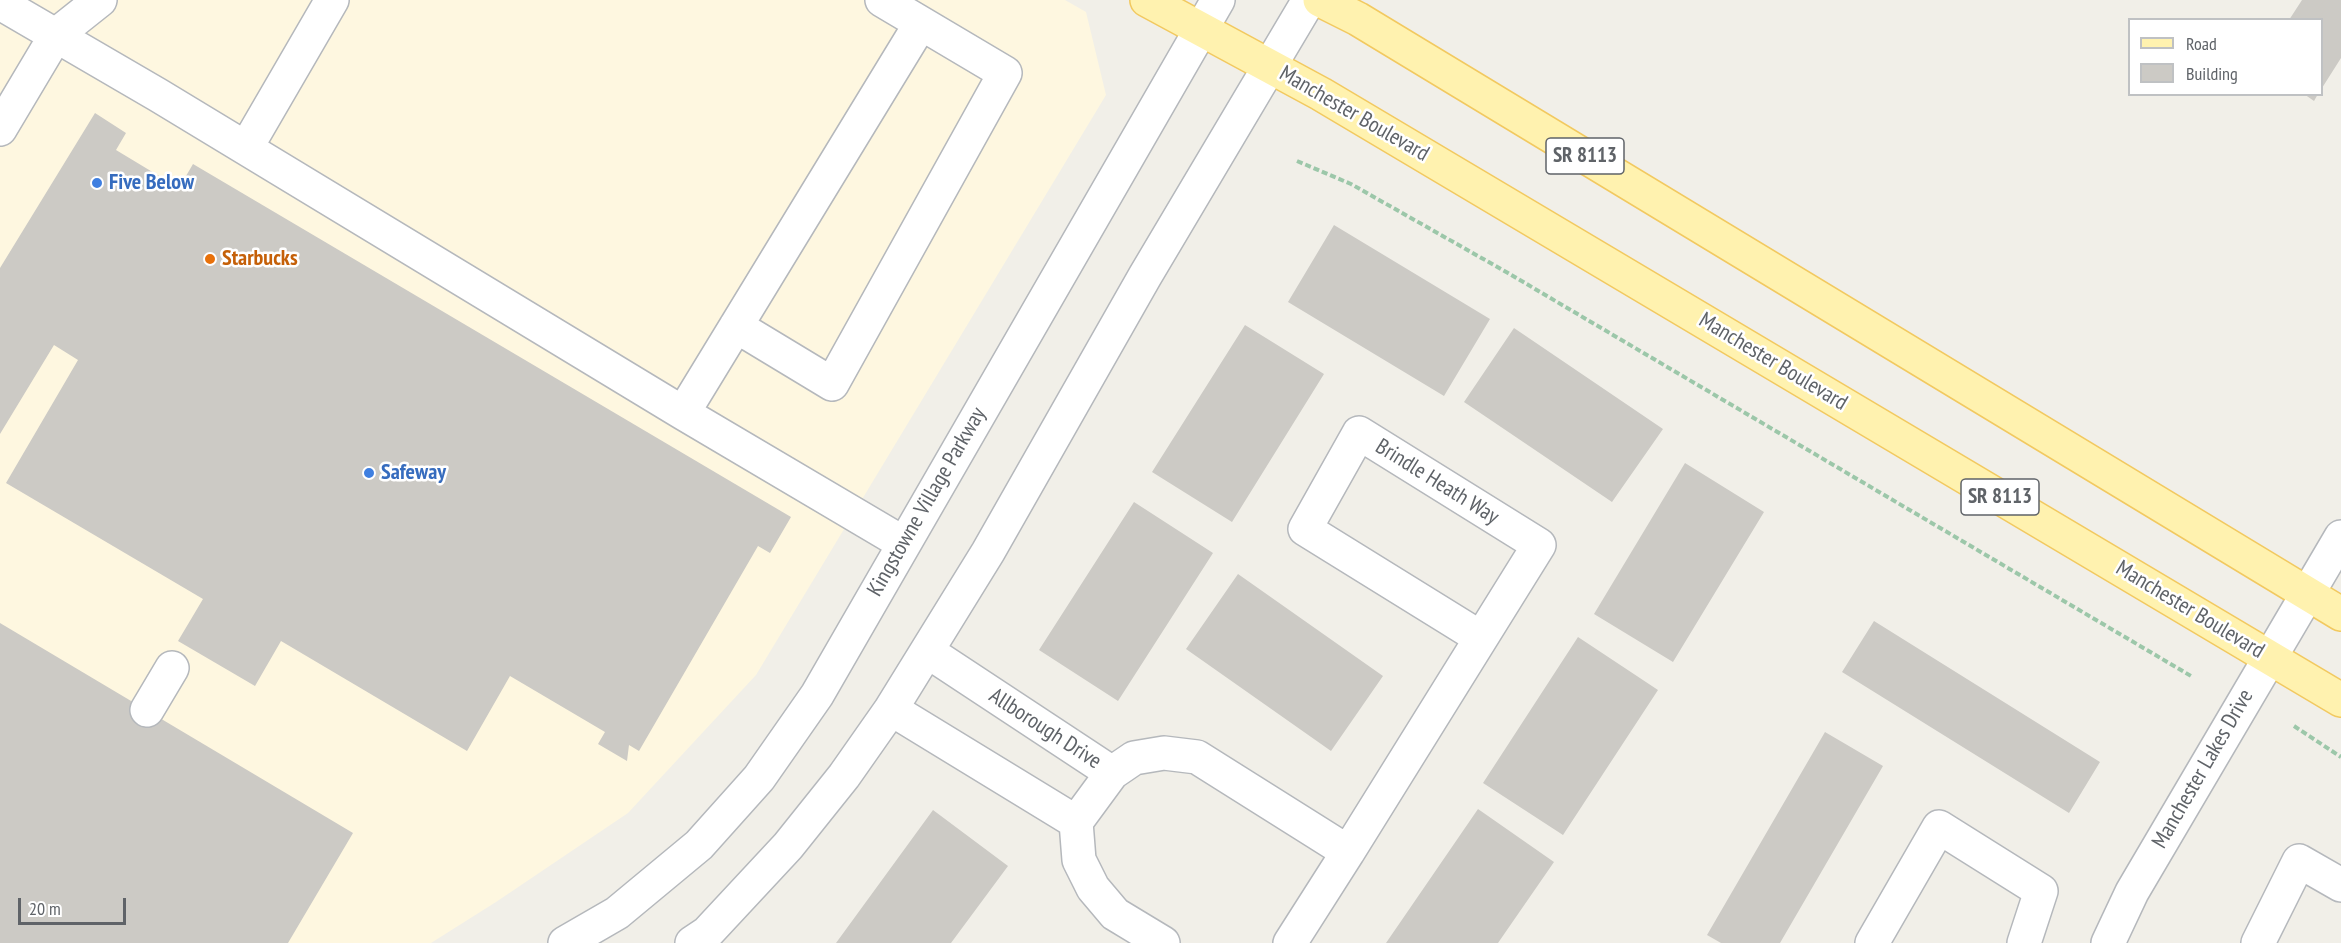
<!DOCTYPE html>
<style>
body{margin:0}
#map{position:relative;width:2341px;height:943px;overflow:hidden;background:#f1efe8;font-family:"PT Sans Narrow",sans-serif}
canvas{display:block}
.legend{position:absolute;left:2128px;top:18px;width:195px;height:78px;box-sizing:border-box;background:#fff;border:2px solid #bfc1c3;margin:0;padding:8px 10px;list-style:none;font-size:18px;color:#5f6368}
.legend li{display:flex;align-items:center;gap:12px;height:30px}
.legend b{width:30px;border:2px solid #bfc1c3}
.scale{position:absolute;left:18px;top:898px;width:108px;height:27px;box-sizing:border-box;border:3px solid #5f6368;border-top:0;padding-left:8px;font-size:18px;line-height:21px;white-space:nowrap;color:#5f6368;-webkit-text-stroke:4px #fff;paint-order:stroke}
</style>
<div id="map">
<canvas width="2341" height="943"></canvas>
<ul class="legend">
<li><b style="height:8px;background:#fff2af"></b>Road</li>
<li><b style="height:16px;background:#cccac5"></b>Building</li>
</ul>
<div class="scale">20 m</div>
</div>
<script>
const context = document.querySelector('canvas').getContext('2d');
context.lineJoin = 'round';
function fillPath(path, color) { context.fillStyle = color; context.fill(path, 'evenodd'); }
const poly = rows => new Path2D(rows.map(r => 'M' + r).join(''));
function trace(path, color, width, dash) { context.strokeStyle = color; context.lineWidth = width; context.lineCap = dash ? 'butt' : 'round'; context.setLineDash(dash || []); context.stroke(path); }
function label(font, color, halo, rows, align = 'center') {
  context.font = font + ' "PT Sans Narrow",sans-serif'; context.lineWidth = 5; context.setLineDash([]); context.textBaseline = 'middle'; context.strokeStyle = halo; context.fillStyle = color; for (const [text, x, y, turn = 0] of rows) {
    context.save(); context.translate(x, y); context.rotate((+turn || 0) * Math.PI / 180); context.textAlign = isNaN(turn) ? turn : align; if (halo) context.strokeText(text, 0, 0); context.fillText(text, 0, 0); context.restore();
  }
}
const commercial = poly([
 [0,0,1065,0,1086,12,1106,95,756,675,628,813,496,902,431,943,0,943]
]);
const building = poly([
 [2302,0,2341,0,2341,58,2322,88,2322,20,2289,20],
 [2304,94,2318,94,2314,101],
 [95,113,126,133,116,150,179,188,193,164,791,517,770,553,758,546,639,751,629,745,627,761,598,744,605,732,510,676,467,751,281,641,255,686,178,641,203,599,6,483,78,360,54,345,0,434,0,268],
 [1334,225,1490,319,1444,396,1288,302],
 [1245,325,1324,374,1232,522,1152,472],
 [1514,328,1663,429,1612,502,1464,402],
 [1685,463,1764,512,1673,662,1594,614],
 [1134,502,1213,553,1118,701,1039,650],
 [1238,574,1383,676,1331,751,1186,649],
 [1874,621,2100,762,2069,813,1842,672],
 [0,623,353,833,288,943,0,943],
 [1578,637,1658,690,1563,835,1483,783],
 [1825,732,1883,766,1780,943,1721,943,1707,935],
 [1478,809,1554,862,1498,943,1386,943],
 [933,810,1008,866,951,943,836,943]
]);
const path = poly([
 [1297,161,1351,184,1508,273,2191,676],
 [2294,726,2341,757]
]);
const minor = poly([
 [0,3,158,95,683,413,903,543],
 [0,129,56,35,100,0],
 [246,148,332,0],
 [736,326,832,384,1005,73,882,0],
 [683,413,921,23],
 [927,651,1112,773],
 [891,709,1076,822],
 [147,710,172,668],
 [1348,852,1539,545,1359,433,1305,529,1481,638],
 [565,943,617,913,699,845,759,778,817,695,1218,0],
 [692,943,707,933,788,846,844,776,891,709,988,552,1145,276,1309,0],
 [1163,943,1115,914,1093,888,1079,860,1076,822,1112,773,1134,758,1164,753,1197,757,1348,852,1290,943],
 [1872,943,1939,827,2041,891,2024,943],
 [2108,943,2132,892,2341,537],
 [2258,943,2299,861,2341,885]
]);
const major = poly([
 [1147,0,1321,94,2341,700],
 [1320,0,1358,19,2341,614]
]);
const markers = [
 [97,183,6,"#3f7fe0"],
 [210,259,6,"#e8710a"],
 [369,473,6,"#3f7fe0"]
];
const shields = [
 [1585,156,78],
 [2000,497,78]
];
const shieldNames = [
 ["SR 8113",1585,156],
 ["SR 8113",2000,497]
];
const streetNames = [
 ["Manchester Boulevard",1354,114,30],
 ["Manchester Boulevard",1773,362,31],
 ["Brindle Heath Way",1437,482,32],
 ["Kingstowne Village Parkway",927,502,-60],
 ["Manchester Boulevard",2190,610,31],
 ["Allborough Drive",1045,729,33],
 ["Manchester Lakes Drive",2203,769,-60]
];
const shopNames = [
 ["Five Below",109,183],
 ["Safeway",381,473]
];
const foodNames = [
 ["Starbucks",222,259]
];
fillPath(commercial, '#fef7e0');
fillPath(building, '#cccac5');
trace(minor, '#b5b8bc', 36);
trace(major, '#f2c960', 36);
trace(path, '#9cc7a9', 4, [6, 3]);
trace(minor, '#fff', 33);
trace(major, '#fff2af', 33);
for (const [x, y, r, color] of markers) { const dot = new Path2D(); dot.arc(x, y, r, 0, 2 * Math.PI); context.fillStyle = color; context.fill(dot); trace(dot, '#fff', 2); }
for (const [x, y, w] of shields) { const box = new Path2D(); box.roundRect(x - w / 2, y - 18, w, 36, 4.5); context.fillStyle = '#fff'; context.fill(box); trace(box, '#5f6368', 1.5); }
label('bold 21px', '#5f6368', null, shieldNames);
label('22px', '#5f6368', '#fff', streetNames);
label('bold 22px', '#366cbe', '#fff', shopNames, 'left');
label('bold 22px', '#c56008', '#fff', foodNames, 'left');
</script>
